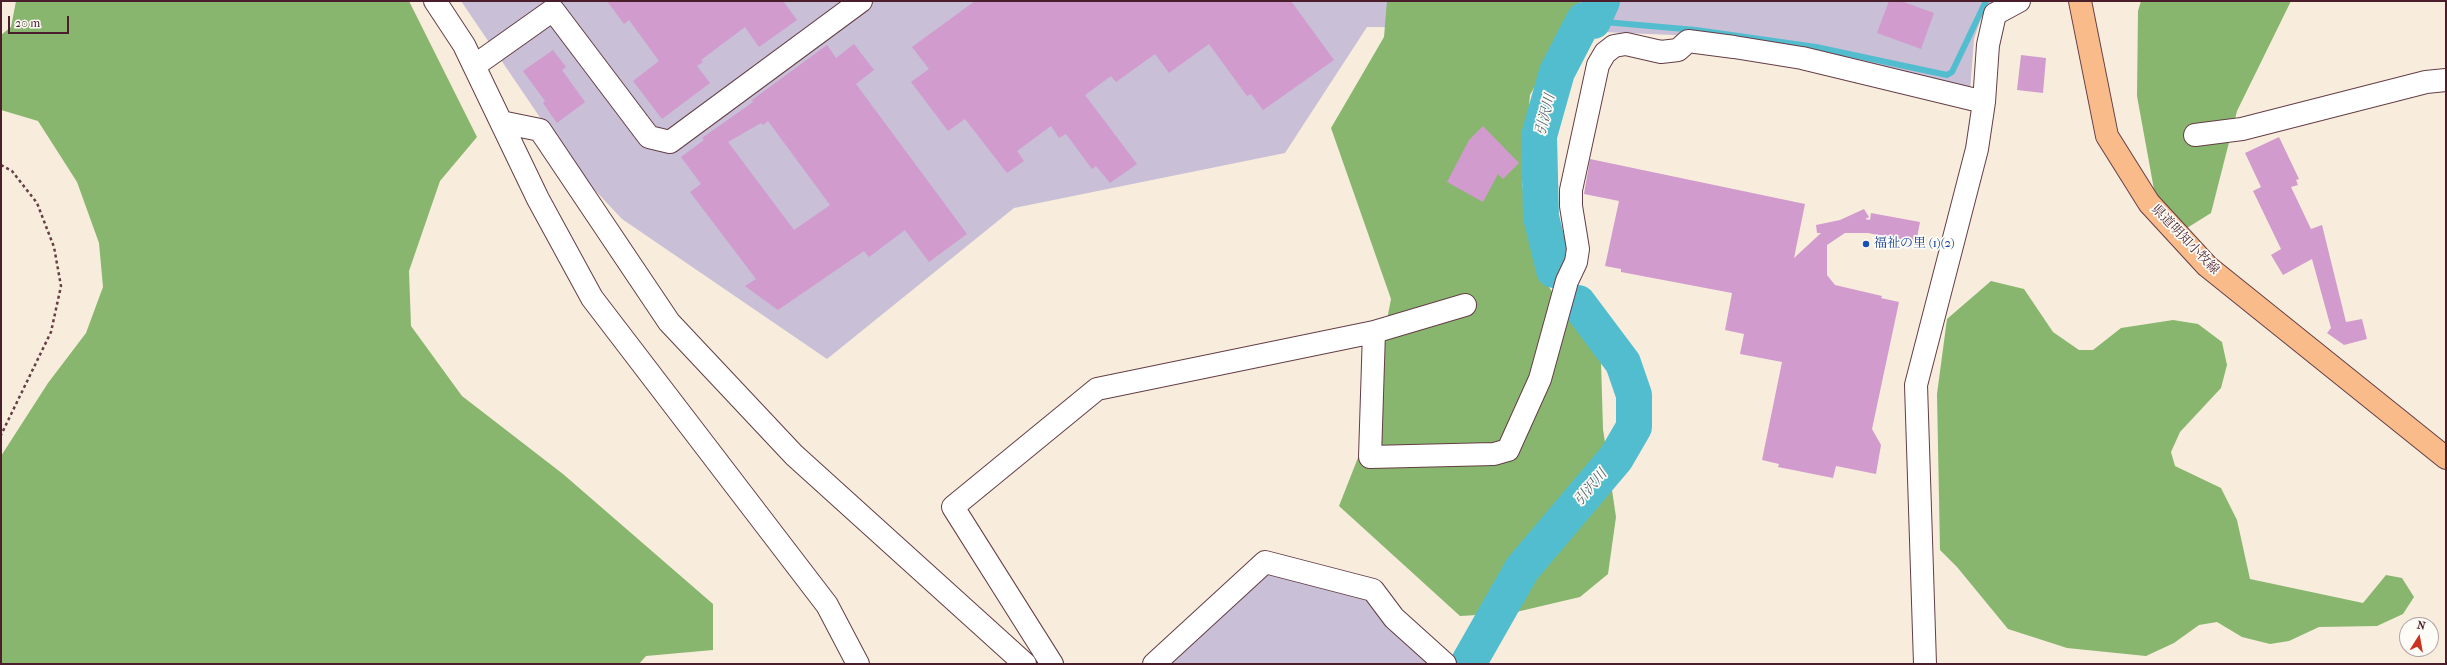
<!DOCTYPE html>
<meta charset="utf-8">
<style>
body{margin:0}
#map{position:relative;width:2447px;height:665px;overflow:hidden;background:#f8eddc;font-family:"IM FELL French Canon",serif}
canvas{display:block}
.frame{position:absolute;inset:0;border:2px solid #4a1f2b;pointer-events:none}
.north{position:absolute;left:2399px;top:617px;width:40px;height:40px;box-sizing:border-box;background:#fdfcf7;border:1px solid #b5a4a5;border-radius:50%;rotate:11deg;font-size:11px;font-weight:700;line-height:16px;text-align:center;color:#4a1f2b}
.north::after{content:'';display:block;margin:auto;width:14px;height:18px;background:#c8321e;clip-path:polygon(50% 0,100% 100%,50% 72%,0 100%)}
.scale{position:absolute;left:8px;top:16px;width:61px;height:18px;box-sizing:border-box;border:2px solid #4a1f2b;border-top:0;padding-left:5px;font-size:12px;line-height:14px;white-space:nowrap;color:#4a1f2b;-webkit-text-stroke:3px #fdfcf7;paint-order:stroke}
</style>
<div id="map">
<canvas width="2447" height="665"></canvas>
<div class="frame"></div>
<div class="north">N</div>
<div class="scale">20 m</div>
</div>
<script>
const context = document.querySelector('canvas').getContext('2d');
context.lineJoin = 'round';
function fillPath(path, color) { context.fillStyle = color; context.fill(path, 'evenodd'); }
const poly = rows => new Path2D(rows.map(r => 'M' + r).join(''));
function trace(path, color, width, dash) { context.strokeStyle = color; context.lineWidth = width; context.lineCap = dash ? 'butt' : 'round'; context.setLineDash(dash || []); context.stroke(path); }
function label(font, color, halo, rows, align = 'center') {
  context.font = font + ' "IM FELL French Canon","Noto Serif JP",serif'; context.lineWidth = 3.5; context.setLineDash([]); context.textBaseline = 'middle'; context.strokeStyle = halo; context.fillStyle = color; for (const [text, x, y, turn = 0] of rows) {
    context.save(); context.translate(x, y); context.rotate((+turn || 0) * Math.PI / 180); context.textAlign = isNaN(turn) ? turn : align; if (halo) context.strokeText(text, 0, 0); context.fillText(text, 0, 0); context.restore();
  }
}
const industrial = poly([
 [461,1,1996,1,1983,12,1974,39,1970,91,1697,36,1505,28,1367,27,1285,153,1014,208,827,359,622,219,575,169],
 [1269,570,1369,595,1441,664,1164,664]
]);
const forest = poly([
 [16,1,409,1,477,137,440,181,409,271,411,326,462,396,563,474,713,604,713,650,646,656,639,664,1,664,1,456,48,383,86,333,103,287,99,243,77,182,38,121,1,110,1,35,11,27],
 [1387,1,1581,1,1530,95,1522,186,1544,280,1601,362,1603,429,1616,517,1608,574,1580,597,1512,613,1460,616,1339,506,1363,445,1391,299,1331,128,1384,37],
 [2141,1,2291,1,2237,111,2211,213,2187,228,2159,217,2137,96,2138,11],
 [1991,281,2024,289,2053,332,2079,350,2093,350,2121,328,2173,320,2198,324,2222,342,2227,365,2221,388,2180,432,2171,452,2175,466,2221,488,2237,520,2250,579,2363,603,2386,575,2402,578,2414,597,2403,614,2377,626,2319,627,2289,641,2270,644,2242,637,2217,622,2199,625,2174,643,2146,656,2067,648,2008,629,1957,567,1940,550,1937,394,1947,319]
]);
const stream = poly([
 [1593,21,1696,30,1816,47,1947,75,1952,72,1986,1]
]);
const river = poly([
 [1554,270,1541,217,1539,136,1557,72,1584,20,1593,21,1602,1],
 [1468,664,1522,569,1616,458,1634,427,1634,395,1623,363,1578,303]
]);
const building = poly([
 [607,1,783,1,797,20,759,47,745,27,701,60,703,62,697,66,710,83,662,119,633,81,659,61,629,20,624,24],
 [975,1,1291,1,1334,60,1263,110,1251,94,1247,96,1209,44,1169,73,1155,54,1116,82,1111,76,1085,95,1137,164,1110,183,1096,166,1092,169,1066,134,1059,138,1051,126,1017,151,1024,161,1007,173,965,119,948,131,911,82,929,69,912,47],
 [1889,1,1901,1,1934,13,1921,49,1877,33],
 [854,44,874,70,856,84,967,234,929,262,905,230,869,257,864,251,778,310,745,286,756,279,690,192,701,184,681,157,704,140,702,138,753,102,752,100,827,45,836,58],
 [768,121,830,205,794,230,728,142,761,123,763,125],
 [553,50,566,67,562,70,585,102,557,123,543,103,545,101,523,71],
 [2021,55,2046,58,2043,93,2017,90],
 [1483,126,1519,163,1503,179,1498,174,1483,202,1447,182,1469,140],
 [2279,137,2299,179,2296,180,2298,185,2291,187,2311,229,2322,225,2346,322,2362,319,2367,339,2344,345,2327,333,2331,328,2312,259,2283,275,2271,255,2281,249,2253,191,2261,187,2245,153],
 [1590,159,1805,204,1794,258,1821,233,1817,233,1816,225,1840,220,1864,209,1869,217,1865,219,1870,220,1871,213,1920,222,1916,243,1868,233,1845,233,1827,245,1827,275,1835,285,1882,296,1881,298,1899,302,1872,429,1881,445,1876,474,1836,466,1833,478,1778,467,1779,464,1762,460,1782,362,1740,354,1744,334,1725,330,1732,293,1621,272,1621,269,1605,266,1619,201,1584,194]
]);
const path = poly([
 [1,165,12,171,37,203,54,247,61,286,51,332,1,435]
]);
const minor = poly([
 [435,1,464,45,538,199,592,298,827,605,858,664],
 [474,66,553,10,649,137,670,142,861,1],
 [501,122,540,130,669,322,794,455,1025,664],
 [2195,135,2242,129,2426,82,2446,80],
 [1374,332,1370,457,1494,454,1508,450,1540,379,1567,281,1576,262,1578,249,1571,206,1571,190,1598,65,1605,53,1614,46,1626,44,1661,52,1678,50,1688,41,1734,47,1802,58,1984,102],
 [1052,664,953,507,1097,389,1374,332,1465,305],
 [1154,664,1265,562,1373,590,1394,618,1445,664],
 [1925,664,1916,385,1977,149,1984,102,1988,45,1995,14,2019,1]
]);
const major = poly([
 [2080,1,2107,136,2149,203,2207,266,2446,458]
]);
const markers = [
 [1866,244,4,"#1a4fb4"]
];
const streetNames = [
 ["県道明知小牧線",2185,240,46]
];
const transitNames = [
 ["福祉の里 (1)(2)",1874,244]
];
const waterNames = [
 ["引沢川",1546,115,-76],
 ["引沢川",1591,488,-50]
];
fillPath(industrial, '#c9bfd7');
fillPath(forest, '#88b66f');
trace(stream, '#52bdce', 6);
trace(river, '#52bdce', 36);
fillPath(building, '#d19bce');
trace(minor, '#643e46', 24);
trace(major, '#643e46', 24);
trace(path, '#643e46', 2.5, [3, 3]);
trace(minor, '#fff', 22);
trace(major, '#fabb8b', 22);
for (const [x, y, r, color] of markers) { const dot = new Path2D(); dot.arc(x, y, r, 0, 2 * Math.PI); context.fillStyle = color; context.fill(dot); trace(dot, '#fdfcf7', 1.5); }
label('13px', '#4a1f2b', '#fdfcf7', streetNames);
label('13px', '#164399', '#fdfcf7', transitNames, 'left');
label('italic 14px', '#4d5e6c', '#fdfcf7', waterNames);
</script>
